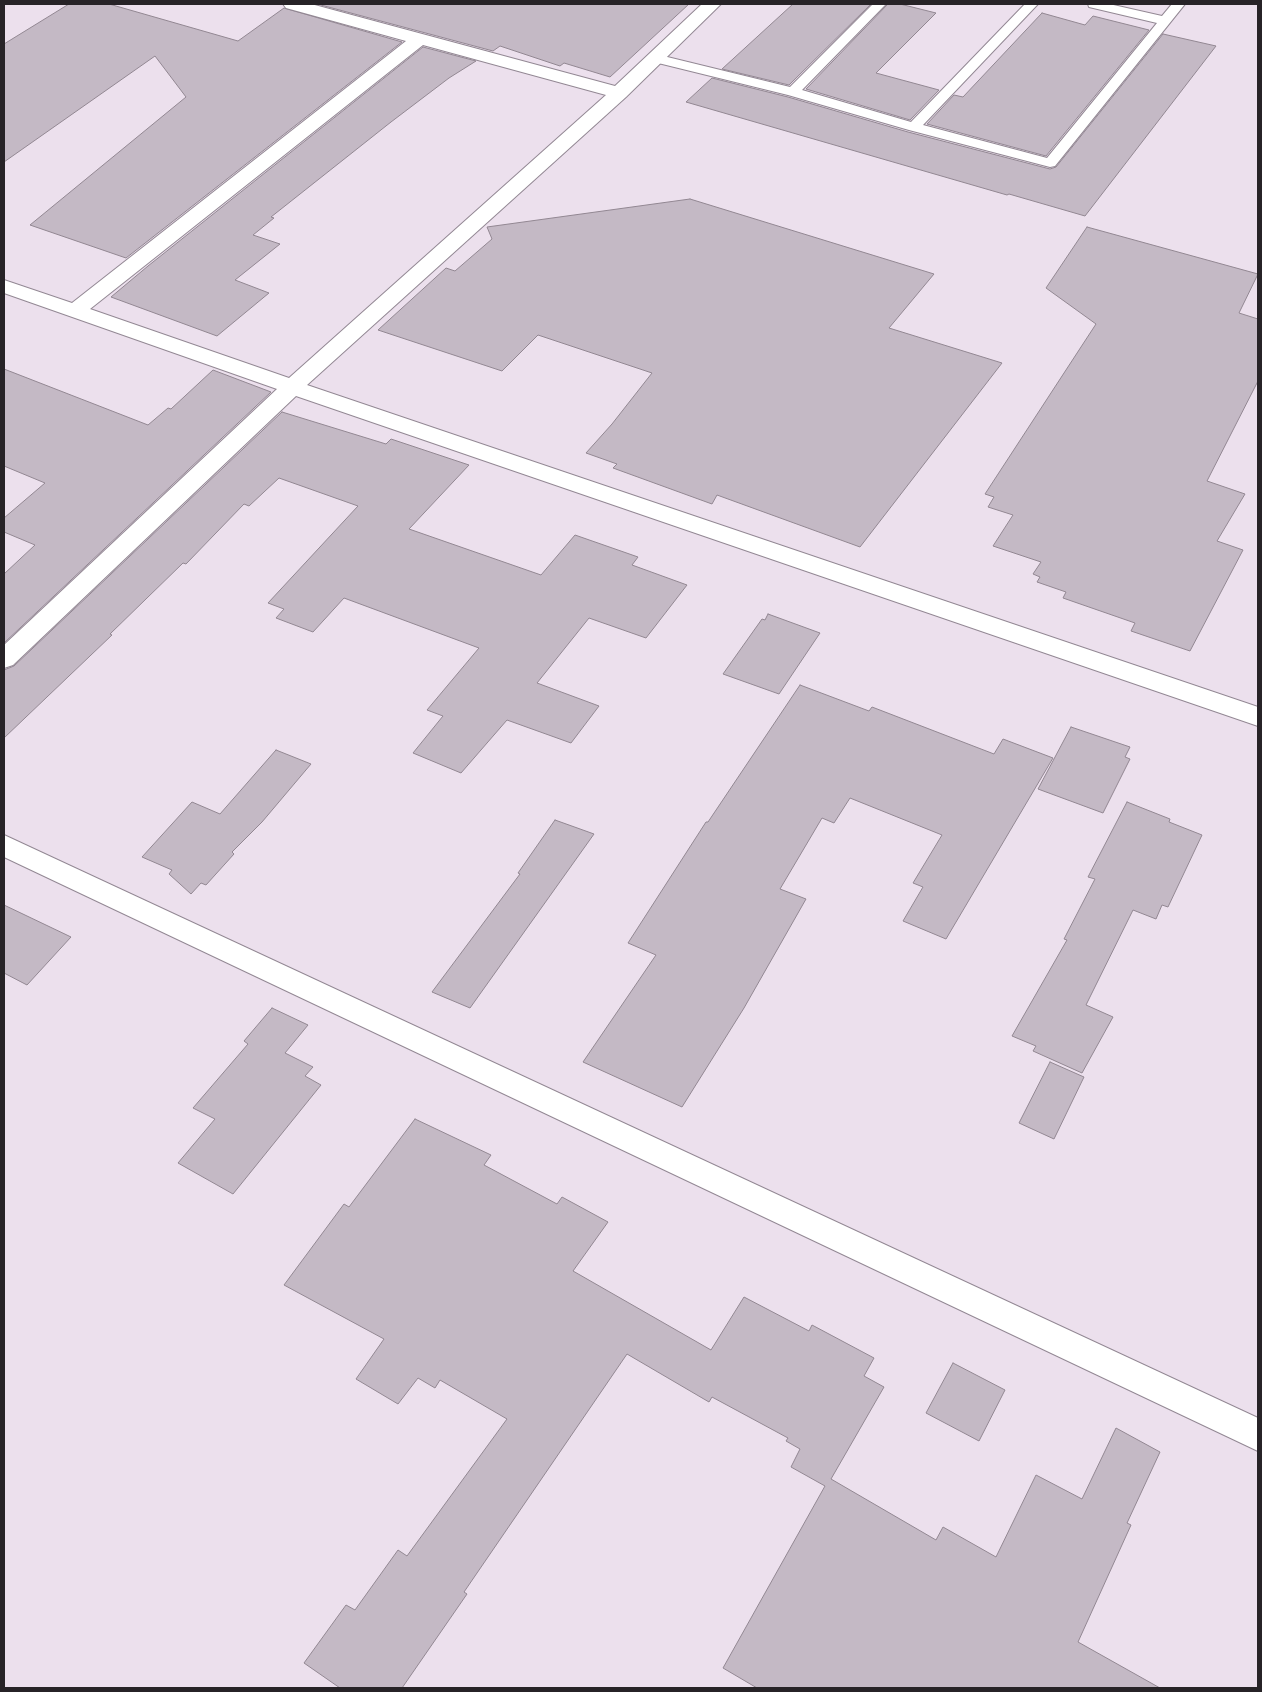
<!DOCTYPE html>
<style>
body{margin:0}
#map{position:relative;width:1262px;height:1692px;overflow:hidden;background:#ece0ed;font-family:Rubik,sans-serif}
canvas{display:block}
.frame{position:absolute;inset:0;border:5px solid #272327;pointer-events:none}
</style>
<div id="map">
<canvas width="1262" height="1692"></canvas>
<div class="frame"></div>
</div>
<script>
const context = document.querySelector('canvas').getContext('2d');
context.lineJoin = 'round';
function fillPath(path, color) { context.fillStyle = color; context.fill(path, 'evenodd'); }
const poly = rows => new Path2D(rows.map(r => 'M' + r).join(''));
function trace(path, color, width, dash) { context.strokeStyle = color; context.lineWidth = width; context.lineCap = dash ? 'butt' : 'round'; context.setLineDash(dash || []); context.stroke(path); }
const building = poly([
 [69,4,109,4,238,41,284,8,402,42,126,258,30,225,186,97,155,56,4,162,4,44,69,4],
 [317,4,689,4,610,77,564,63,560,66,500,46,493,51,317,4],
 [793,4,871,4,789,85,722,69,793,4],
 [888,4,900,4,936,13,876,73,939,90,910,120,806,89,888,4],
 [1042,13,1085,25,1093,16,1149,30,1046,156,927,124,954,95,963,97,1042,13],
 [1163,34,1216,46,1085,216,1009,194,1007,195,686,102,712,78,788,97,908,132,1050,169,1056,167,1163,34],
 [423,47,476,61,449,78,391,122,271,217,274,218,253,235,280,244,235,280,269,293,217,336,111,297,148,266,423,47],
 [690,199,934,274,889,328,1002,363,860,547,717,495,712,504,613,468,617,464,586,453,612,424,652,373,538,335,502,371,378,330,446,268,455,271,492,239,487,227,690,199],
 [1087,227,1258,274,1239,313,1258,319,1258,381,1207,481,1245,494,1217,541,1243,550,1190,651,1131,631,1135,623,1063,598,1066,592,1037,582,1040,577,1033,574,1041,562,993,546,1013,515,988,507,994,497,985,494,1096,324,1046,288,1087,227],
 [4,369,148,425,168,408,171,409,213,370,271,392,4,643,4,574,35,545,4,532,4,518,45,483,4,466,4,369],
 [282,412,386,444,391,439,469,465,409,529,541,575,575,535,638,557,632,565,687,585,646,638,589,618,537,683,599,706,571,743,507,720,461,773,413,753,443,716,427,710,479,648,344,598,313,632,276,618,284,609,268,603,358,506,279,478,249,506,244,504,186,564,183,563,110,634,112,635,4,738,4,670,14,666,282,412],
 [768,614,820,633,779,694,723,674,762,619,765,620,768,614],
 [800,685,869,711,872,707,994,754,1003,739,1053,758,946,939,903,921,923,887,913,883,942,835,850,798,834,823,822,818,780,889,806,899,744,1008,682,1107,583,1062,656,955,628,943,706,822,708,822,800,685],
 [1071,727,1130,747,1125,757,1130,759,1103,813,1038,789,1071,727],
 [276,750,311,764,262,822,232,852,234,854,206,885,201,883,191,894,169,874,172,870,142,857,192,802,220,814,276,750],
 [1127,802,1170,819,1169,822,1202,835,1168,907,1162,905,1156,919,1133,910,1086,1005,1113,1017,1082,1073,1033,1051,1036,1046,1012,1036,1067,940,1064,939,1095,879,1088,877,1127,802],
 [555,820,594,834,470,1008,432,992,520,874,518,873,555,820],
 [4,905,71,937,27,985,4,973,4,905],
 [272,1008,308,1025,285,1053,313,1067,305,1076,321,1085,233,1194,178,1163,215,1119,193,1108,248,1044,244,1041,272,1008],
 [1050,1062,1084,1077,1054,1139,1019,1123,1050,1062],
 [415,1119,491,1155,484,1165,557,1204,562,1197,608,1222,573,1271,711,1350,744,1297,809,1331,812,1325,874,1358,864,1376,884,1387,831,1479,936,1540,943,1527,996,1557,1036,1475,1082,1499,1116,1428,1160,1452,1127,1523,1131,1525,1078,1642,1160,1688,757,1688,723,1668,825,1486,791,1467,800,1449,786,1441,788,1438,712,1397,709,1402,627,1354,464,1592,467,1594,402,1688,340,1688,304,1663,346,1605,355,1610,398,1550,407,1556,507,1419,440,1380,435,1388,418,1378,398,1404,356,1379,384,1339,284,1285,344,1204,349,1207,415,1119],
 [953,1363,1005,1390,979,1441,926,1413,953,1363]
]);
const service = poly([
 [873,4,886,4,802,90,911,122,1025,4,1038,4,923,125,1047,158,1157,23,1089,7,1088,4,1109,4,1162,16,1172,4,1185,4,1055,166,1050,167,909,130,788,95,650,61,648,58,655,54,790,87,873,4]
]);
const minor = poly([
 [283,4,311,4,615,86,702,4,721,4,626,97,307,385,1258,707,1258,726,296,396,13,665,4,668,4,645,277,389,4,293,4,280,72,303,406,41,286,8,283,4],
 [423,45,606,95,289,378,90,309,423,45],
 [4,835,1258,1418,1258,1451,4,857,4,835]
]);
fillPath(building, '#c4b9c5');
trace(building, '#928792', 1);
trace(service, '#938894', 2);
trace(minor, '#938894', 2);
fillPath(service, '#fff');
fillPath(minor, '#fff');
</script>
